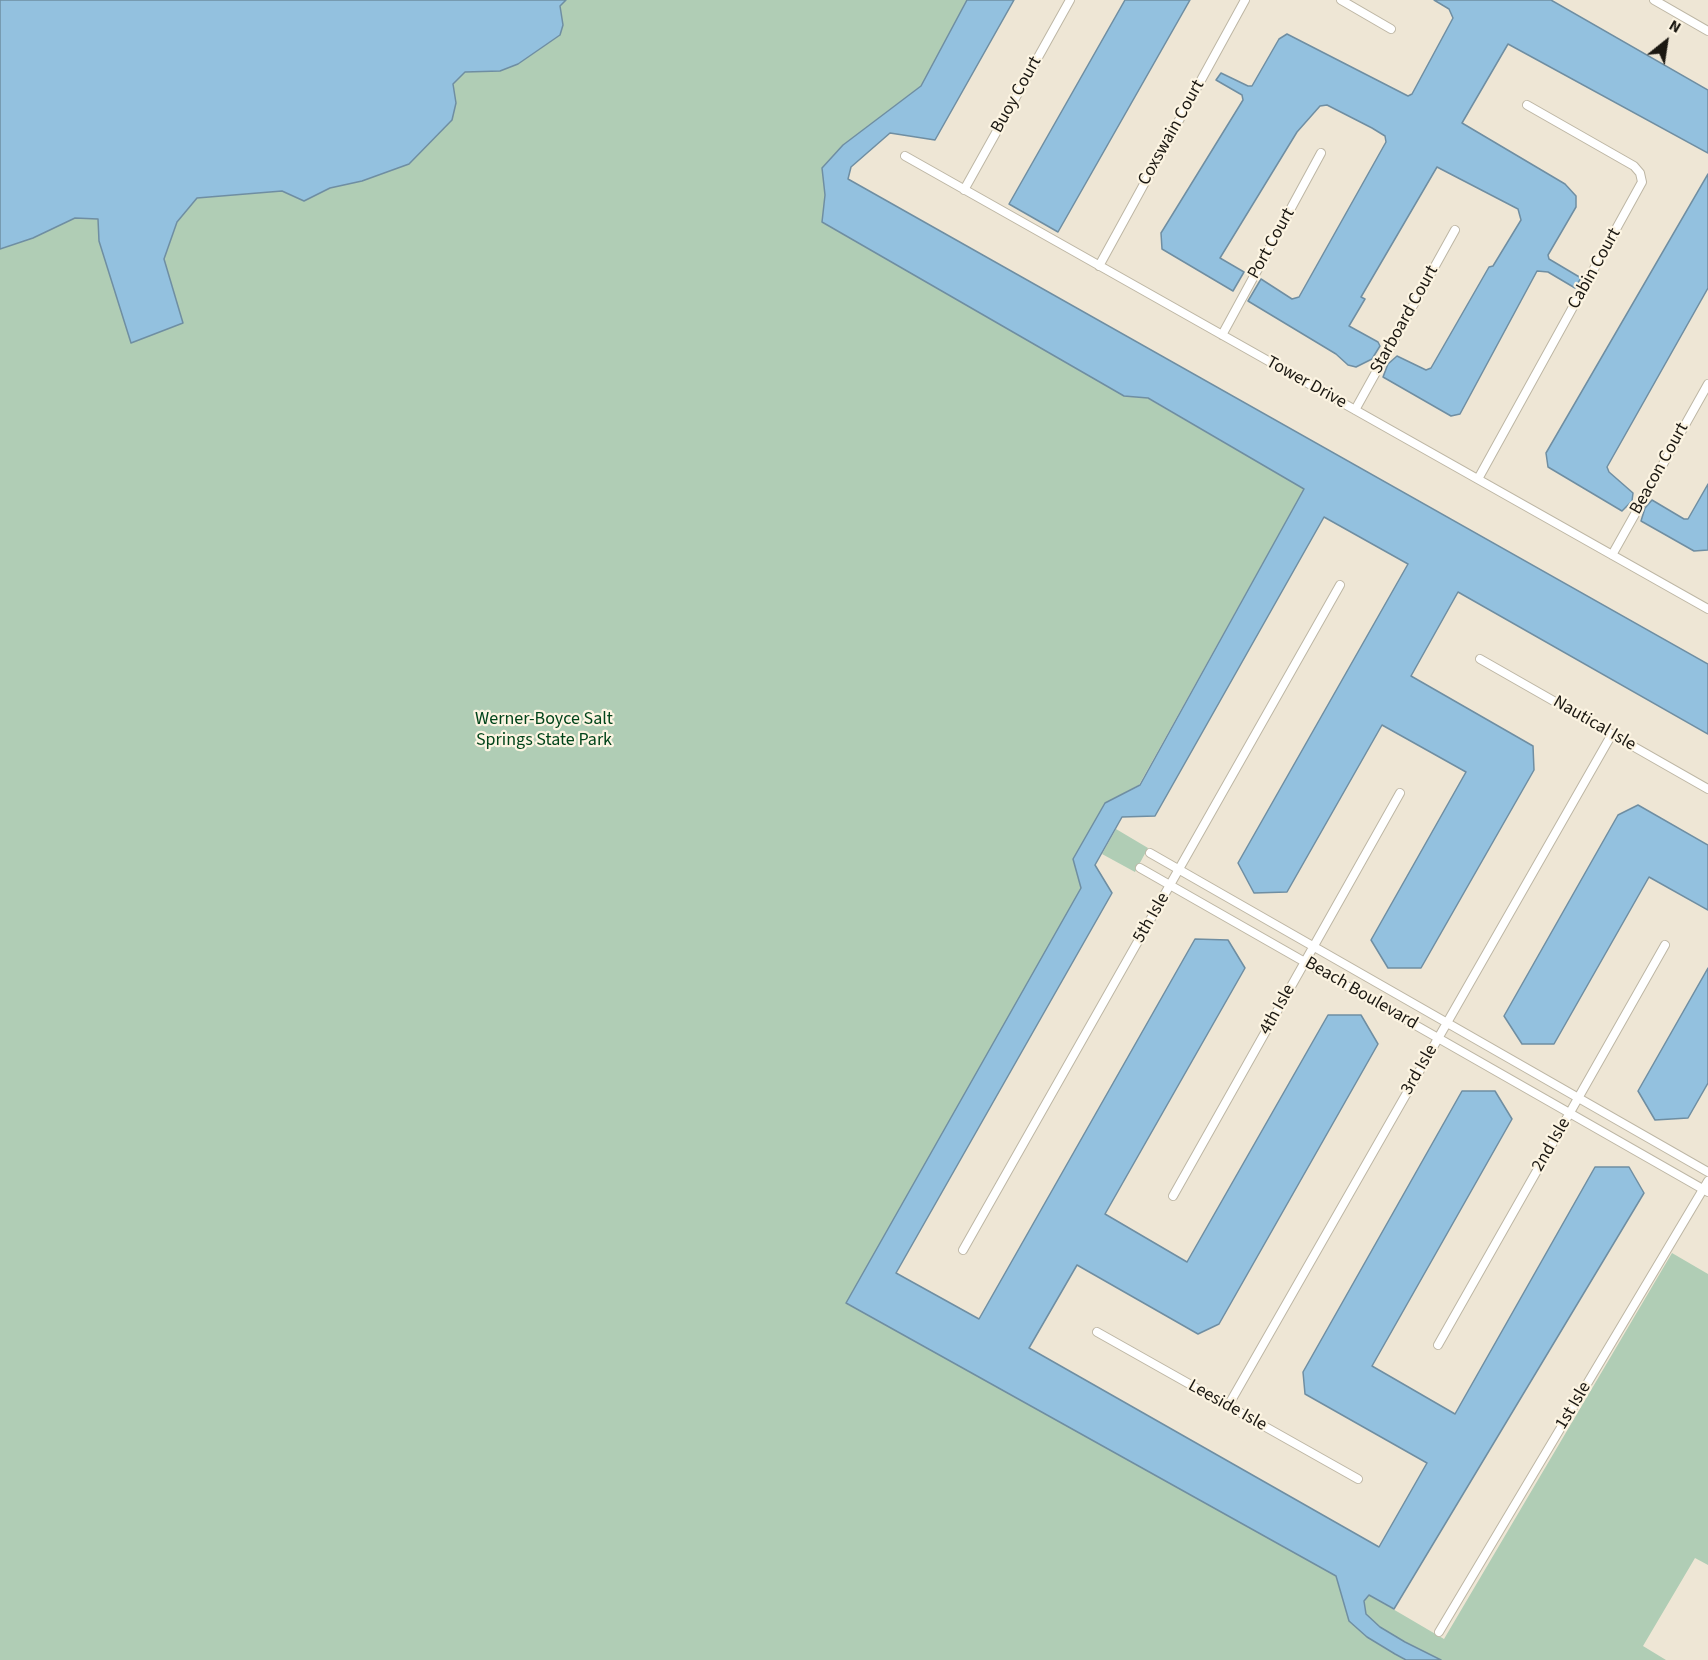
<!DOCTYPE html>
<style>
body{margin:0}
#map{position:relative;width:1708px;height:1660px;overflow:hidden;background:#eee6d5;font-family:"Source Sans 3",sans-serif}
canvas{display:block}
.north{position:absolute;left:1636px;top:12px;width:60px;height:60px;-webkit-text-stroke:4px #fcf4e2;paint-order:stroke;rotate:30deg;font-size:16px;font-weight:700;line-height:24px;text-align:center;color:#1b1812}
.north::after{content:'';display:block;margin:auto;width:21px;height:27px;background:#1b1812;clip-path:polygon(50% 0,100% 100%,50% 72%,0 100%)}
</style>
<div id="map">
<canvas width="1708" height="1660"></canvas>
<div class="north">N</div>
</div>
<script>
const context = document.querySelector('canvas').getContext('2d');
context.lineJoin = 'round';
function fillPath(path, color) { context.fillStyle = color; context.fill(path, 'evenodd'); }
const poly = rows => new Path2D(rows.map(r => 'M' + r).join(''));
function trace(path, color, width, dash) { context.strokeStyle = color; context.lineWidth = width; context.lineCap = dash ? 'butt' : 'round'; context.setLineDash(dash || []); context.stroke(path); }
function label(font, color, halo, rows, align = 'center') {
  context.font = font + ' "Source Sans 3",sans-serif'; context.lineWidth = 4.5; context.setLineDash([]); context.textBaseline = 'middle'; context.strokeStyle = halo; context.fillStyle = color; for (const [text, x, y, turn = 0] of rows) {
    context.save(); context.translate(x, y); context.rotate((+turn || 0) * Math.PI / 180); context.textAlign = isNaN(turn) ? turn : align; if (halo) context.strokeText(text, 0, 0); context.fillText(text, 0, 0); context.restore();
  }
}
const green = poly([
 [566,0,967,0,921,86,843,145,823,168,825,195,822,222,1124,396,1147,398,1304,489,1139,785,1105,803,1073,859,1082,888,846,1303,1336,1576,1349,1621,1367,1637,1406,1660,0,1660,0,249,33,238,75,218,98,219,99,239,131,343,183,323,164,259,177,222,197,198,282,191,304,201,330,188,362,181,409,164,456,103,452,84,465,72,499,71,518,64,560,35,563,25,560,6],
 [1116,829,1148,848,1135,872,1102,854],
 [1672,1253,1708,1274,1708,1565,1695,1558,1643,1646,1666,1660,1441,1660,1405,1642,1380,1627,1366,1614,1364,1601,1369,1595,1444,1639]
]);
const water = poly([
 [0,0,566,0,560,6,563,25,560,35,518,64,500,71,465,72,453,84,456,103,452,120,409,164,362,181,330,188,304,201,282,191,197,198,177,222,164,259,183,323,131,343,99,241,98,219,75,218,33,238,0,249,0,0],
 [967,0,1014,0,935,140,890,133,851,167,848,179,1708,664,1708,734,1458,592,1411,676,1533,746,1534,770,1421,968,1388,968,1371,940,1466,772,1382,725,1287,892,1254,893,1238,863,1408,564,1324,517,1155,816,1122,817,1095,865,1112,893,896,1273,979,1319,1195,939,1228,940,1245,968,1105,1214,1187,1262,1328,1015,1361,1015,1378,1044,1219,1324,1198,1334,1077,1265,1029,1348,1379,1547,1427,1463,1305,1394,1303,1372,1462,1091,1495,1091,1512,1119,1372,1366,1455,1414,1595,1167,1629,1167,1644,1193,1394,1609,1369,1595,1364,1601,1366,1614,1380,1627,1405,1642,1441,1660,1406,1660,1395,1654,1367,1637,1349,1621,1336,1576,846,1303,1081,888,1073,859,1105,803,1140,785,1304,489,1148,398,1124,396,822,222,825,195,822,168,843,145,921,86,967,0],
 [1125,0,1190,0,1058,232,1009,204,1125,0],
 [1434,0,1551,0,1708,90,1708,153,1508,44,1462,123,1565,184,1576,196,1576,207,1548,255,1549,259,1581,278,1575,288,1548,272,1537,271,1460,414,1451,416,1383,377,1388,364,1397,356,1426,370,1431,368,1489,267,1493,266,1521,220,1518,209,1437,167,1361,297,1365,299,1349,326,1378,342,1380,346,1372,359,1356,367,1348,365,1336,354,1248,301,1261,279,1292,299,1299,297,1386,142,1385,136,1372,128,1327,105,1320,106,1297,132,1220,258,1244,272,1233,291,1162,249,1161,233,1243,100,1242,95,1216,80,1221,73,1248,86,1252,86,1279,39,1287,34,1408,96,1412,94,1453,18,1449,9,1434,0],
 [1708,174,1708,288,1607,467,1609,472,1633,493,1632,501,1622,511,1548,467,1546,453,1708,174],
 [1708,484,1708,550,1694,551,1641,521,1645,508,1652,500,1684,519,1688,519,1708,484],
 [1638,805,1708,845,1708,910,1649,877,1554,1044,1522,1044,1504,1016,1618,815,1638,805],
 [1708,968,1708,1083,1688,1118,1655,1120,1638,1091,1708,968]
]);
const minor = poly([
 [1341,0,1391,29],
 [1654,0,1708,31],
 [905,156,1708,609],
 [964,190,1070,0],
 [1099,266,1245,0],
 [1222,335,1321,153],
 [1355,410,1455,230],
 [1478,479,1642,182,1640,173,1634,166,1527,105],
 [1612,555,1708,384],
 [1480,659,1708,789],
 [1150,853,1708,1172],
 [1140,868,1708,1192],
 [1173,1196,1400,793],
 [963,1250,1340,585],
 [1097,1332,1358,1479],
 [1438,1345,1665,945],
 [1228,1406,1612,734],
 [1439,1632,1708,1181]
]);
const streetNames = [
 ["Buoy Court",1017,95,-61],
 ["Coxswain Court",1172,133,-61],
 ["Port Court",1272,244,-61],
 ["Cabin Court",1595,269,-61],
 ["Starboard Court",1405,320,-61],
 ["Tower Drive",1306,383,29],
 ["Beacon Court",1660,469,-61],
 ["Nautical Isle",1594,724,30],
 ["5th Isle",1152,918,-60],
 ["Beach Boulevard",1361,994,30],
 ["4th Isle",1278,1010,-61],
 ["3rd Isle",1420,1070,-60],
 ["2nd Isle",1552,1145,-60],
 ["Leeside Isle",1227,1406,29],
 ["1st Isle",1574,1406,-59]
];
const parkNames = [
 ["Werner-Boyce Salt",544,720],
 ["Springs State Park",544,741]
];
fillPath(green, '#b0cdb5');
fillPath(water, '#93c1df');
trace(water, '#6f8ea2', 1.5);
trace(minor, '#bdb6a4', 10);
trace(minor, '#fff', 8);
label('18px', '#1b1812', '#fcf4e2', streetNames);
label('18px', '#00441a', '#fcf4e2', parkNames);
</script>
